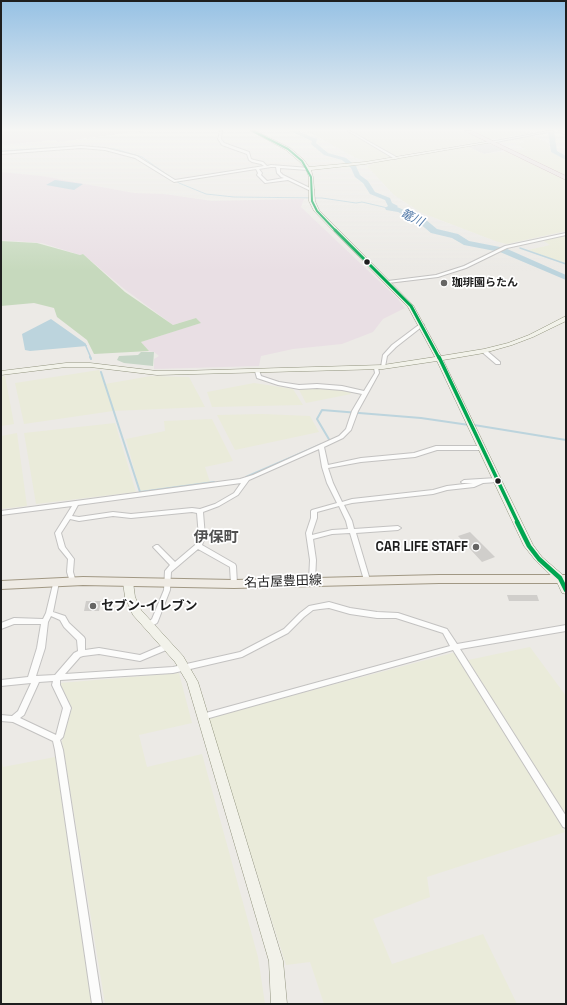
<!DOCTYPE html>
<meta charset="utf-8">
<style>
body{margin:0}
#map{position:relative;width:567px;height:1005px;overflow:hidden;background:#eceae6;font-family:"Space Grotesk",sans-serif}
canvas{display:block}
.frame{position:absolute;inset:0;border:2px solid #1e1e1e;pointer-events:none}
</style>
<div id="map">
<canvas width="567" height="1005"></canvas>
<div class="frame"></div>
</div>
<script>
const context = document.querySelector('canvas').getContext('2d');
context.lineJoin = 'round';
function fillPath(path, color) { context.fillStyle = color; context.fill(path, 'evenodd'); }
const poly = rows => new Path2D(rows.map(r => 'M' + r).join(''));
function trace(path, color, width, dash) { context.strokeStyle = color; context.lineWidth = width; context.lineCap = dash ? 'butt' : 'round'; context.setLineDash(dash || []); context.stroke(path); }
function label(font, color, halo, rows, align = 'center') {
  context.font = font + ' "Space Grotesk","Noto Sans JP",sans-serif'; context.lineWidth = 3.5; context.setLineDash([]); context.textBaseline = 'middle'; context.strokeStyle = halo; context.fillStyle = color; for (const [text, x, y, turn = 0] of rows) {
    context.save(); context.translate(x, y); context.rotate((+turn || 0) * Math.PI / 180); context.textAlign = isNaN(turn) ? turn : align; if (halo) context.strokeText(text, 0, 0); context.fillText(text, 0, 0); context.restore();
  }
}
const industrial = poly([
 [1,131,143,131,58,142,54,140,4,145,1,143],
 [1,172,42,176,134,193,164,194,212,201,304,199,301,207,397,298,405,308,383,319,373,332,342,344,293,349,261,356,259,366,154,369,154,359,159,356,154,352,149,351,141,342,200,323,196,318,173,325,123,288,83,254,80,255,42,243,1,240]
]);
const farmland = poly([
 [307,131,526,131,531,133,366,161,356,158],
 [532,136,549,143,551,152,566,159,566,231,507,244,498,242,422,213,394,195,367,166,381,161,468,147,484,154,525,149,516,144,524,142,516,138],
 [566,235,566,264,528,250,550,245,542,240],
 [99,370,105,384,151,376,189,377,205,407,113,411,24,424,15,383],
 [5,376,14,424,1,426,1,377],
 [254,383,293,389,303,405,212,407,207,392],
 [313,387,349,391,351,394,306,403,298,388],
 [262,414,310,416,319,432,235,450,217,415],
 [212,419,233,461,205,467,210,482,140,491,126,439,165,431,164,421],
 [115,423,136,492,36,504,24,433],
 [17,433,27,506,1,509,1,436],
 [530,647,566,696,566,815,468,660],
 [456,652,565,832,427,877,430,897,373,919,392,964,483,934,517,1004,324,1004,310,962,286,965,208,718],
 [179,673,192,723,139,735,147,767,202,754,258,957,265,1004,105,1004,62,741,72,708,60,683],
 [55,757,92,1004,1,1004,1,759,3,767]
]);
const forest = poly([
 [1,241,37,243,80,255,83,254,125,292,173,325,196,318,201,323,141,342,149,351,94,354,87,340,57,317,54,308,34,303,1,306]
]);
const cemetery = poly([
 [141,352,154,352,153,366,124,363,117,360,119,356,138,355]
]);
const parking = poly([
 [488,143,504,150,484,154,469,147]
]);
const water = poly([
 [55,180,83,184,74,190,46,185],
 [51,319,85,343,87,346,30,351,25,350,22,334]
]);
const streamFar2 = poly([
 [1,151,80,146,115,149,142,157,179,183,206,194,234,197,322,198,356,203,362,202,392,209]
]);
const streamFar1 = poly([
 [520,248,566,264],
 [85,344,91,358]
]);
const stream = poly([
 [90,357,91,359],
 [101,372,140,492,214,482],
 [474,425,566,440],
 [328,441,330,441,317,419,322,410,421,418,469,425],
 [246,477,322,444]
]);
const river = poly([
 [290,131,297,131,317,139,316,143,328,153,346,158,356,166,360,175,368,181,375,192,390,198,392,203,398,206,397,207,425,219,437,229,458,234,469,241,505,248,566,275,566,280,500,252,464,245,452,238,431,233,419,223,398,212,386,210,385,208,388,206,385,200,370,194,363,183,355,177,351,168,342,160,324,155,311,144,312,141,290,131],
 [548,131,554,131,557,151,566,156,566,160,551,152,548,131]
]);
const building = poly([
 [470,532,495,557,482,562,458,536],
 [507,595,537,595,539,601,509,601],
 [86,601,101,601,99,611,84,611]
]);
const street = poly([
 [220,131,222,131,221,139,224,143,249,152,251,159,254,160,263,162,267,166,271,165,309,168,309,170,308,170,280,168,280,172,283,175,314,190,311,191,288,180,265,183,257,175,258,173,256,169,174,182,135,158,105,150,81,148,1,154,1,152,81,146,105,148,137,156,175,180,264,166,261,164,252,162,249,160,247,154,222,145,218,139,220,131],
 [271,167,276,167,277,173,281,177,284,178,267,181,261,175,262,173,259,169,271,167],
 [348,131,350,131,398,158,395,159,348,131],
 [549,131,553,131,491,143,490,142,549,131],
 [559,131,562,131,566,133,566,135,559,131],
 [566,233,566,235,507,248,466,268,438,277,388,283,386,282,388,281,436,275,464,266,505,246,566,233],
 [420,324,422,324,424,325,396,347,387,356,385,367,385,368,381,368,381,367,383,355,392,345,420,324],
 [482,350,486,350,500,362,500,364,496,364,482,352,482,350],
 [374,367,378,367,379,373,358,411,351,430,343,438,324,447,328,465,361,458,414,453,436,446,482,446,485,448,482,450,437,450,415,457,361,462,328,468,333,483,342,502,352,499,433,490,447,486,473,483,462,483,461,482,464,480,497,478,500,480,497,482,483,483,474,487,447,490,433,494,352,503,344,505,352,521,354,529,398,526,401,528,398,530,356,533,370,580,369,582,365,582,364,580,350,533,332,534,313,539,316,560,315,581,314,583,310,583,309,581,310,560,306,533,311,518,311,511,312,510,337,503,327,483,322,467,319,449,249,480,238,495,219,506,203,512,205,537,202,545,235,564,236,566,237,584,236,586,232,586,231,584,230,567,198,549,171,572,170,590,158,621,157,623,149,628,147,627,145,625,147,623,152,619,164,590,165,571,170,565,153,547,156,545,158,545,175,562,195,545,199,537,197,513,192,512,131,518,113,516,79,521,70,519,61,533,65,547,74,559,73,572,76,582,75,584,71,584,70,582,67,572,68,559,59,548,55,533,72,506,1,515,1,511,240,479,253,475,339,436,346,429,352,411,362,394,342,390,317,388,299,389,278,385,257,378,255,371,255,370,259,370,261,376,279,382,299,385,317,384,342,386,364,391,375,373,374,368,374,367],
 [241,483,234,493,215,504,200,509,192,508,131,514,113,512,79,517,72,516,78,505,241,483],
 [339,506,346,521,348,529,332,530,312,535,312,533,317,518,317,512,339,506],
 [54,580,58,580,59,582,53,612,65,616,69,623,84,637,85,639,85,650,99,648,140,655,168,643,171,644,172,646,171,648,140,661,99,654,83,656,80,657,65,674,173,667,240,652,284,629,300,613,309,606,329,602,350,608,377,612,398,613,447,629,457,644,566,625,566,631,460,649,566,816,566,828,563,827,453,650,202,720,199,719,198,717,199,715,202,714,450,646,443,633,396,618,377,618,350,614,329,608,320,609,313,610,304,617,288,633,242,657,173,673,60,680,60,685,71,708,63,737,60,740,63,750,102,1004,92,1004,55,750,53,741,13,722,1,721,1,715,12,716,18,711,31,683,1,686,1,680,28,677,37,648,41,624,14,624,1,629,1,623,14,618,43,619,46,613,54,580],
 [51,616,60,620,64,627,77,640,78,651,74,653,55,675,36,676,45,648,48,622,51,616],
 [53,681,52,685,63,708,56,735,20,718,24,715,39,682,53,681]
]);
const secondary = poly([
 [251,131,256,131,290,148,304,160,309,167,365,162,491,141,493,142,365,164,311,170,313,177,315,201,319,210,413,305,441,356,484,349,508,343,529,335,566,316,566,321,533,337,512,345,484,353,443,360,533,545,542,557,564,576,566,580,566,594,562,593,556,580,536,561,524,546,437,361,383,369,157,375,90,367,66,367,1,375,1,371,66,363,90,363,157,371,179,371,383,365,435,357,408,307,314,211,309,201,309,177,306,169,300,162,286,150,251,131],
 [128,578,132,579,133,582,135,597,141,610,183,656,198,682,283,961,287,1004,271,1004,269,961,187,682,175,662,133,615,125,597,123,582,124,579,128,578]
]);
const primary = poly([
 [439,575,566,575,566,583,439,583,234,588,83,585,1,589,1,581,83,577,234,580,439,575]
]);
const highway = poly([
 [465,131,472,131,566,176,566,180,465,131]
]);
const bus1Far3 = poly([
 [253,131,288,149,302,161,311,177,312,201,317,211,336,231]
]);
const bus1Far2 = poly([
 [335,230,411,306,439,358]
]);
const bus1Far1 = poly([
 [439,357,518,523]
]);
const bus1 = poly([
 [517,522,529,546,539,559,560,578,566,590]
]);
const markers = [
 [367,262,3.5,"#1e1e1e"],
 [444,283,4,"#666564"],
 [498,481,3.5,"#1e1e1e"],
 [476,547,4,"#666564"],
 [93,606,4,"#666564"]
];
const farPoinames = [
 ["珈琲園らたん",452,283]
];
const farWaternames = [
 ["篭川",412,218,26]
];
const poiNames = [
 ["CAR LIFE STAFF",468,547],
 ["セブン-イレブン",101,606,"left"]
];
const streetNames = [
 ["名古屋豊田線",283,582,-2]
];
const quarterNames = [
 ["伊保町",216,538]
];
fillPath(industrial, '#e9dfe4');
fillPath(farmland, '#eaebda');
fillPath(forest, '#c6d9bd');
fillPath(cemetery, '#c6d6c7');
fillPath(parking, '#dcdbda');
fillPath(water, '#bcd4dd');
trace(streamFar2, '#bcd4dd', 1);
trace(streamFar1, '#bcd4dd', 1.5);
trace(stream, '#bcd4dd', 2);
fillPath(river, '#bcd4dd');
fillPath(building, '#d0cecb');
trace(street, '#c3c2c1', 2);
trace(secondary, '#92947f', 1);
trace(primary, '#a19884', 2);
trace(highway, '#bfa0a7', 1);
fillPath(street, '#fcfcfb');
fillPath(secondary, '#f2f2ea');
fillPath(primary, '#efebe4');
fillPath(highway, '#e9dfe0');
trace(bus1Far3, '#00a651', 2);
trace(bus1Far2, '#00a651', 3);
trace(bus1Far1, '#00a651', 3.5);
trace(bus1, '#00a651', 4.5);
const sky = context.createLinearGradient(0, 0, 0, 271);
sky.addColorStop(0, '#96c1e4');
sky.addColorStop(0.48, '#f6f6f4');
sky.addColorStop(1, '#f6f6f400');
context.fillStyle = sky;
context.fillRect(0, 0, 567, 271);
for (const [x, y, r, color] of markers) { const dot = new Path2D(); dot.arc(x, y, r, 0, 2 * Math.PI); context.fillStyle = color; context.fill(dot); trace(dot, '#fff', 1.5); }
label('bold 11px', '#1e1e1e', '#fff', farPoinames, 'left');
label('italic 12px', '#5078a7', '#fff', farWaternames);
label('bold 13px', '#1e1e1e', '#fff', poiNames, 'right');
label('13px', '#1e1e1e', '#fff', streetNames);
label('bold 15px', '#515151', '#fff', quarterNames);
</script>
